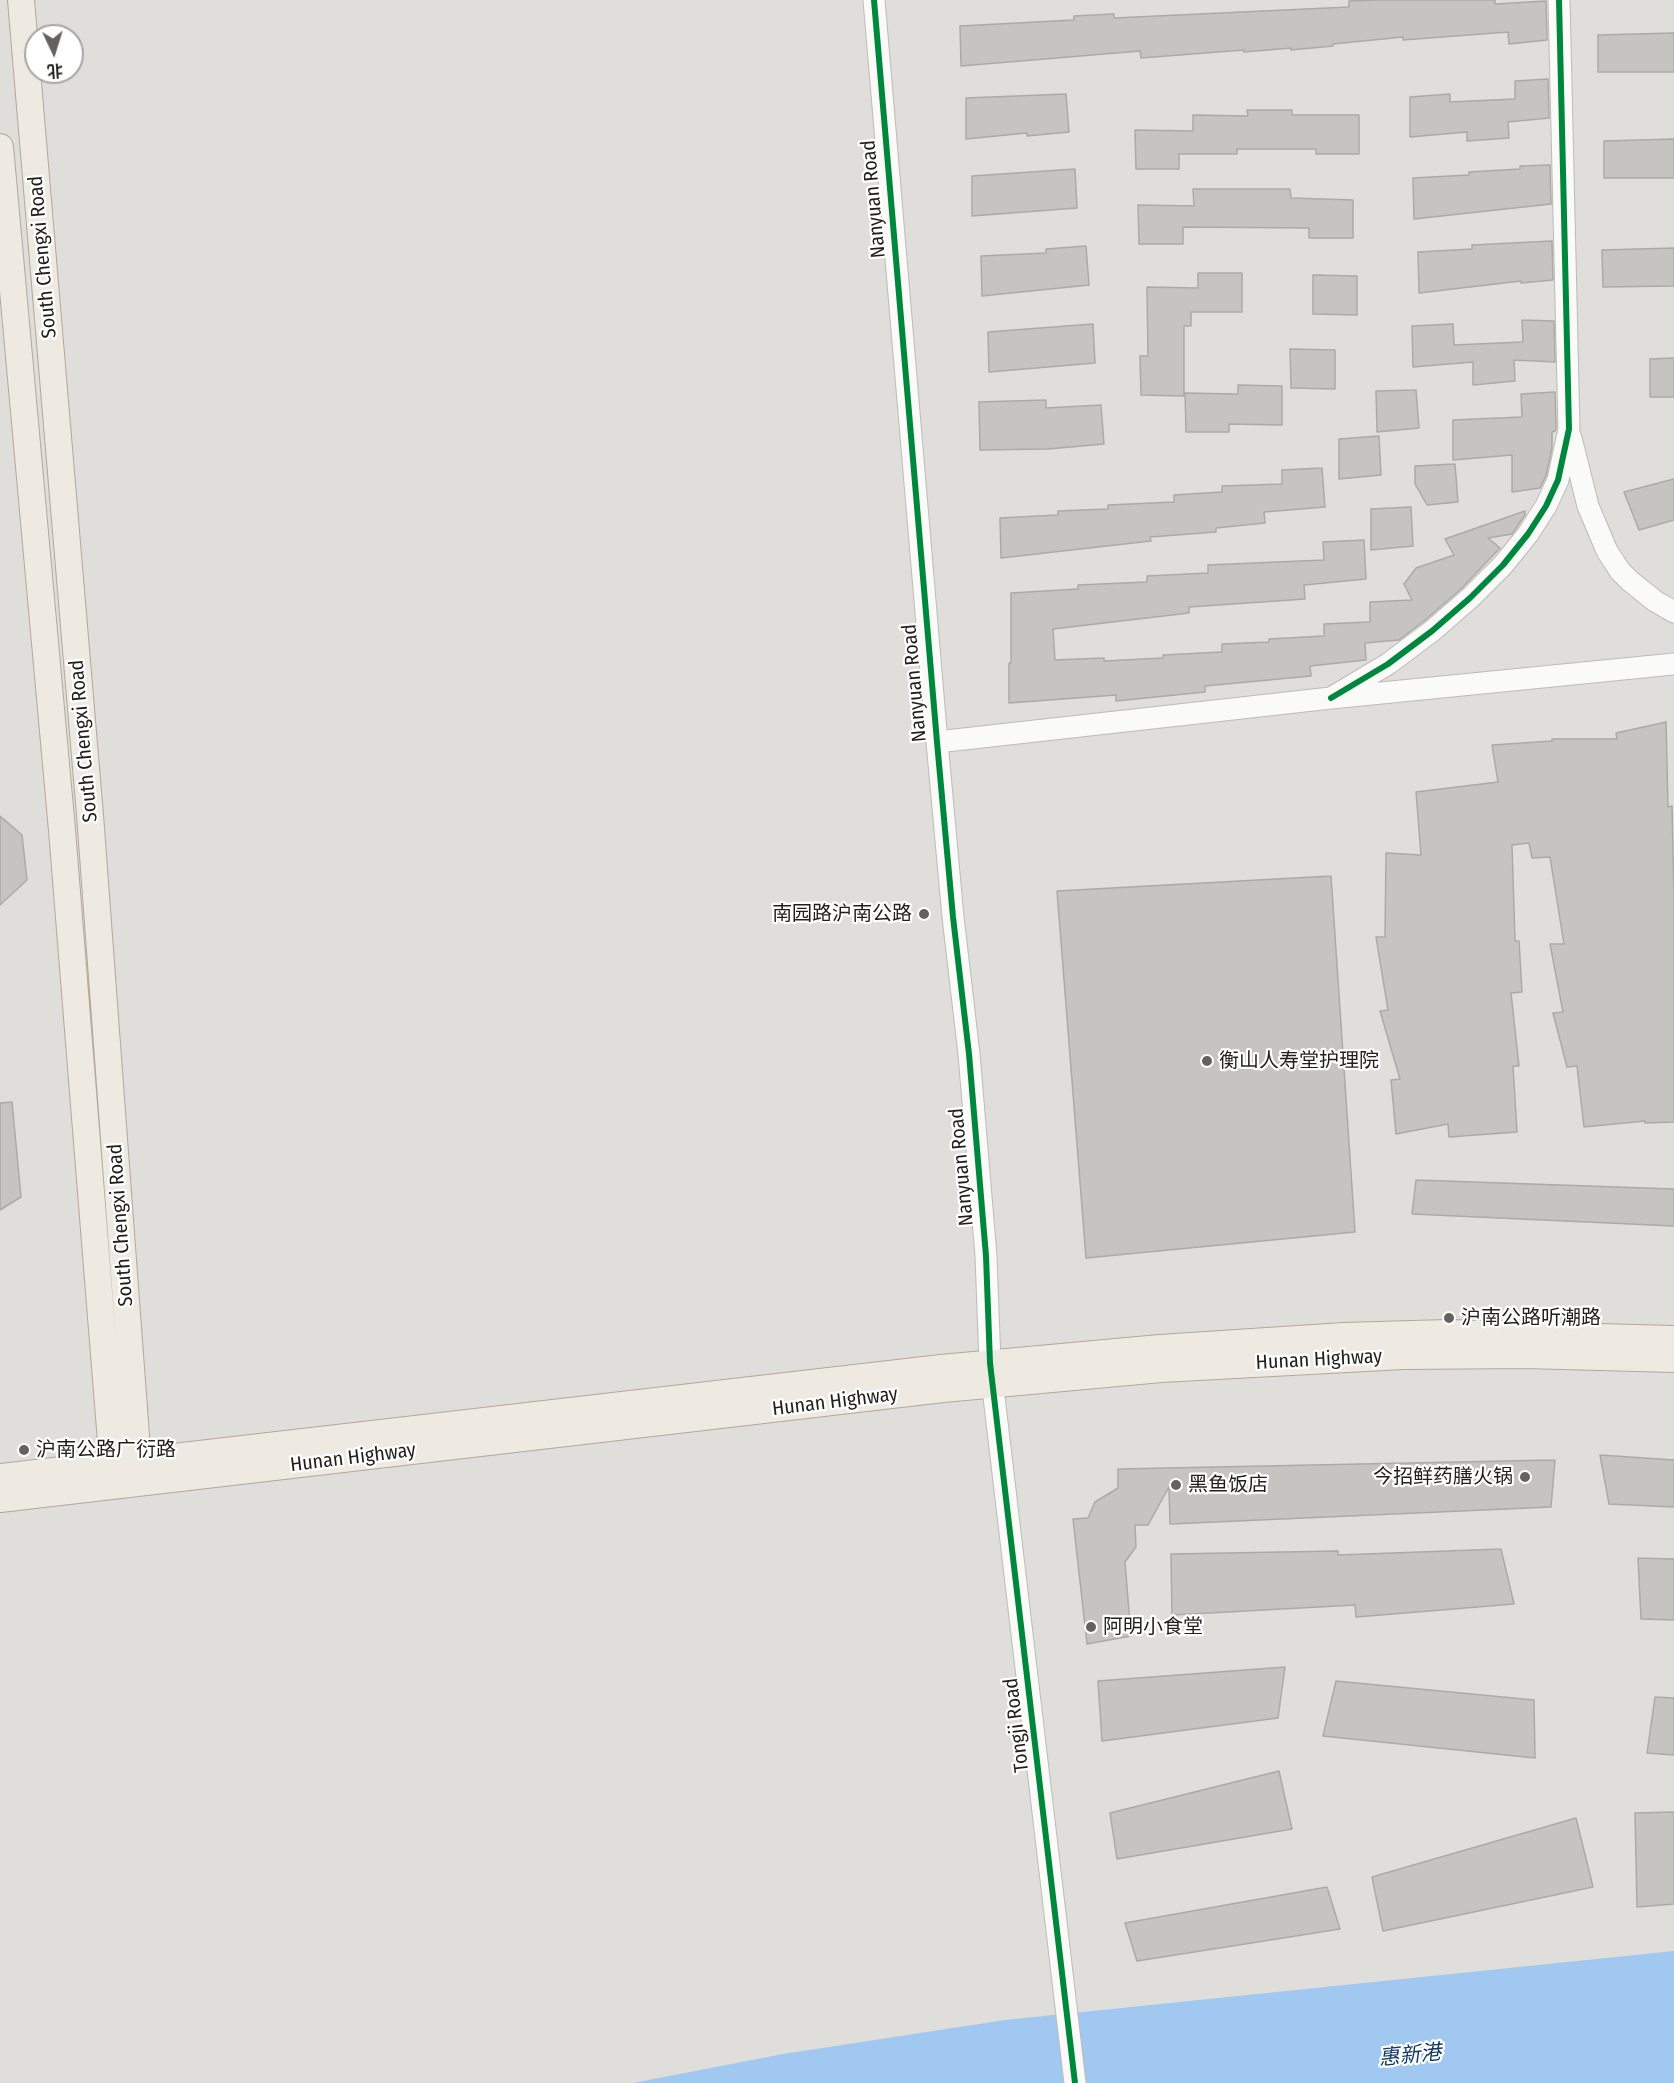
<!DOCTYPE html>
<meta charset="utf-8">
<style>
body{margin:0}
#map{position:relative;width:1674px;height:2083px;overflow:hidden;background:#e0deda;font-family:"Fira Sans Condensed","Noto Sans SC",sans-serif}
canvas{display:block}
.north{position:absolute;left:24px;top:24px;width:60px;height:60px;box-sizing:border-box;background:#fff;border:2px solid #a6a5a4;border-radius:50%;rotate:176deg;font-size:16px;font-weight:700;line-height:24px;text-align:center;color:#201f1c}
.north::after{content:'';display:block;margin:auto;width:21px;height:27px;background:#63625e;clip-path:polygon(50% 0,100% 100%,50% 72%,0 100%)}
</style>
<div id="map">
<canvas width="1674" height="2083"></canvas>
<div class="north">北</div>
</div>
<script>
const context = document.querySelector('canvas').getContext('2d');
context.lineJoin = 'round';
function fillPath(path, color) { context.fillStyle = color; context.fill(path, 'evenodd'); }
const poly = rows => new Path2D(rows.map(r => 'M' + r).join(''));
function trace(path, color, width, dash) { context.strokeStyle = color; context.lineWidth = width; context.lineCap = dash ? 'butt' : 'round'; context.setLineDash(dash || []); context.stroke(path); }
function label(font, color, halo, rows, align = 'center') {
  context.font = font + ' "Fira Sans Condensed","Noto Sans SC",sans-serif'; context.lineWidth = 4.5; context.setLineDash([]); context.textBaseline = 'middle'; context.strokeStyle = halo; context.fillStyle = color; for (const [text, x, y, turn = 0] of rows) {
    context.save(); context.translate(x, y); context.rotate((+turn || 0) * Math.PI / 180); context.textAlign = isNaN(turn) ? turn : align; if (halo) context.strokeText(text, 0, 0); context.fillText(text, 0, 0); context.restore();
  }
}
const water = poly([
 [1674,1951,1674,2083,633,2083,783,2054,1005,2020]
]);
const building = poly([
 [1376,0,1495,0,1495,4,1546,1,1547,40,1509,44,1508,32,1403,40,1403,37,1333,44,1333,46,1291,50,1291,48,1244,52,1244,50,1141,58,1140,51,961,66,960,26,1074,20,1074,16,1114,14,1114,18,1349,7,1349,1,1376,0],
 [1674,33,1674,72,1598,72,1598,35,1674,33],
 [1548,79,1549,118,1508,122,1509,138,1467,141,1467,132,1410,137,1410,97,1450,94,1450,102,1515,99,1515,81,1548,79],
 [1066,94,1069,132,1027,136,1027,133,966,139,966,98,1066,94],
 [1247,110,1292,110,1292,115,1359,115,1359,154,1316,154,1316,149,1237,149,1237,154,1179,154,1179,169,1136,169,1135,130,1193,131,1193,115,1248,116,1247,110],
 [1674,139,1674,178,1604,178,1604,141,1674,139],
 [1550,165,1551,204,1414,219,1413,178,1469,175,1469,172,1520,169,1520,166,1550,165],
 [1075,169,1077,208,972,216,972,176,1075,169],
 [1193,189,1290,189,1291,198,1353,200,1353,238,1309,238,1309,228,1183,227,1183,244,1139,244,1138,205,1194,206,1193,189],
 [1552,241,1553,280,1521,283,1521,281,1419,293,1418,252,1472,249,1472,245,1552,241],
 [1086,246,1089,285,982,296,981,256,1046,253,1046,249,1086,246],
 [1674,248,1674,286,1603,287,1602,250,1674,248],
 [1198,273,1242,273,1242,312,1191,312,1191,326,1184,326,1184,396,1141,395,1140,356,1148,356,1147,287,1198,288,1198,273],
 [1313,275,1357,276,1357,315,1313,314,1313,275],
 [1522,320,1554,321,1555,362,1514,360,1515,381,1473,385,1473,362,1413,367,1412,326,1453,324,1454,345,1523,342,1522,320],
 [1093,324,1095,363,989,372,988,332,1093,324],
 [1290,349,1335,350,1335,389,1291,388,1290,349],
 [1674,358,1674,397,1650,397,1650,359,1674,358],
 [1238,385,1282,386,1282,425,1229,424,1229,432,1186,432,1185,393,1238,394,1238,385],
 [1416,390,1419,428,1377,432,1376,391,1416,390],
 [1555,392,1556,428,1555,431,1552,432,1552,448,1546,476,1540,488,1512,492,1512,455,1453,460,1453,420,1522,417,1521,394,1555,392],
 [1046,400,1046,408,1101,405,1104,444,1048,449,980,450,979,402,1046,400],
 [1379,436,1381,475,1339,479,1339,439,1379,436],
 [1455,464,1458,502,1427,505,1415,484,1415,466,1455,464],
 [1322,468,1325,507,1264,512,1265,523,1216,528,1216,532,1150,537,1151,541,1001,558,1000,518,1058,515,1058,511,1108,509,1108,505,1174,502,1174,495,1222,492,1222,486,1282,484,1282,470,1322,468],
 [1674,479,1674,520,1639,530,1624,492,1674,479],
 [1411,507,1413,546,1371,550,1371,509,1411,507],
 [1525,511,1525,515,1512,534,1488,538,1500,548,1461,589,1424,621,1399,640,1365,643,1366,660,1310,666,1311,676,1205,686,1205,692,1116,701,1116,695,1009,703,1009,663,1011,663,1011,593,1078,589,1078,585,1147,582,1147,576,1208,573,1208,565,1324,560,1323,542,1364,540,1366,579,1304,585,1305,599,1189,607,1189,613,1053,629,1055,660,1104,658,1104,661,1163,658,1163,655,1222,652,1222,644,1269,642,1269,639,1324,636,1324,624,1370,622,1370,602,1412,600,1404,584,1416,568,1454,555,1445,539,1525,511],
 [1666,722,1668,807,1672,806,1674,898,1674,1122,1645,1123,1645,1121,1584,1127,1577,1066,1567,1067,1553,1013,1563,1012,1550,944,1564,944,1550,857,1532,858,1529,843,1512,845,1515,941,1519,941,1522,992,1511,993,1519,1066,1513,1066,1517,1132,1449,1137,1448,1124,1396,1134,1391,1080,1400,1079,1380,1011,1388,1010,1376,937,1385,937,1386,853,1421,855,1416,792,1498,782,1492,745,1552,741,1552,739,1617,739,1616,733,1666,722],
 [0,816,22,835,27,880,0,905,0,816],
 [1331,876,1355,1232,1086,1258,1057,891,1331,876],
 [12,1102,21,1197,0,1210,0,1103,12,1102],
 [1416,1180,1674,1189,1674,1226,1412,1214,1416,1180],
 [1600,1455,1674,1460,1674,1507,1609,1504,1600,1455],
 [1555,1460,1551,1507,1170,1524,1169,1487,1148,1525,1135,1525,1136,1547,1125,1562,1131,1636,1087,1644,1073,1519,1088,1518,1095,1502,1118,1488,1118,1469,1555,1460],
 [1501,1549,1514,1604,1356,1617,1355,1605,1172,1615,1171,1554,1338,1551,1338,1555,1501,1549],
 [1638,1558,1674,1559,1674,1620,1641,1619,1638,1558],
 [1285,1667,1278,1718,1102,1741,1098,1681,1285,1667],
 [1336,1681,1534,1700,1535,1758,1323,1736,1336,1681],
 [1655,1697,1674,1698,1674,1755,1647,1753,1655,1697],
 [1279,1771,1292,1829,1117,1859,1110,1813,1279,1771],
 [1674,1812,1674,1904,1637,1907,1635,1813,1674,1812],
 [1576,1818,1593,1887,1383,1931,1372,1877,1576,1818],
 [1327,1887,1340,1929,1137,1961,1125,1923,1327,1887]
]);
const minor = poly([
 [874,0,937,742,953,917,969,1054,986,1256,990,1363,1075,2083],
 [1571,438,1588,506,1607,551,1620,571,1630,581,1655,601,1674,612],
 [1331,698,1388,664,1432,631,1470,598,1503,565,1528,534,1546,506,1558,480,1569,429,1559,0],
 [937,742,1331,698,1674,664]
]);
const major = poly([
 [21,0,90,815,139,1476],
 [0,147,62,830,114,1479],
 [0,1477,941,1368,1160,1348,1344,1336,1447,1333,1674,1339],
 [0,1499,943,1389,1161,1369,1403,1356,1525,1355,1674,1359]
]);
const cycleway = poly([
 [874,0,937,742,953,917,969,1054,986,1256,990,1363,1075,2083],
 [1331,698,1388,664,1432,631,1470,598,1503,565,1528,534,1546,506,1558,480,1569,429,1559,0]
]);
const markers = [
 [924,914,6,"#63625e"],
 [1207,1061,6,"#63625e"],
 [1449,1318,6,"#63625e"],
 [24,1450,6,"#63625e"],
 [1525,1477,6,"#63625e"],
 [1176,1485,6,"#63625e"],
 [1091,1627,6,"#63625e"]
];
const streetNames = [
 ["Nanyuan Road",874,199,-95],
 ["South Chengxi Road",43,257,-95],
 ["Nanyuan Road",915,683,-95],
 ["South Chengxi Road",84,741,-95],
 ["Nanyuan Road",962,1167,-95],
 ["South Chengxi Road",121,1225,-94],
 ["Hunan Highway",1319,1360,-3],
 ["Hunan Highway",835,1402,-7],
 ["Hunan Highway",353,1458,-7],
 ["Tongji Road",1017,1725,-97]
];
const poiNames = [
 ["南园路沪南公路",912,914,"right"],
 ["衡山人寿堂护理院",1219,1061],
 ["沪南公路听潮路",1461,1318],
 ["沪南公路广衍路",36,1450],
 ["今招鲜药膳火锅",1513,1477,"right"],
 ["黑鱼饭店",1188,1485],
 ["阿明小食堂",1103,1627]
];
const waterNames = [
 ["惠新港",1410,2056,-6]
];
fillPath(water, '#a0c8f0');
fillPath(building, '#c6c4c1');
trace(building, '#acaaa7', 1.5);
trace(minor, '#bdbbb8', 23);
trace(major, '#b2a89a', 28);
trace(minor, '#fafaf9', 21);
trace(major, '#eeeae2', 26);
trace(cycleway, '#00873e', 6);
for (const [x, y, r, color] of markers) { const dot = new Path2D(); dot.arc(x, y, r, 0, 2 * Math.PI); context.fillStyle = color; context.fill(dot); trace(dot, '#fff', 2); }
label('20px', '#201f1c', '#fff', streetNames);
label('20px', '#201f1c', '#fff', poiNames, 'left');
label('italic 21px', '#123a61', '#fff', waterNames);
</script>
